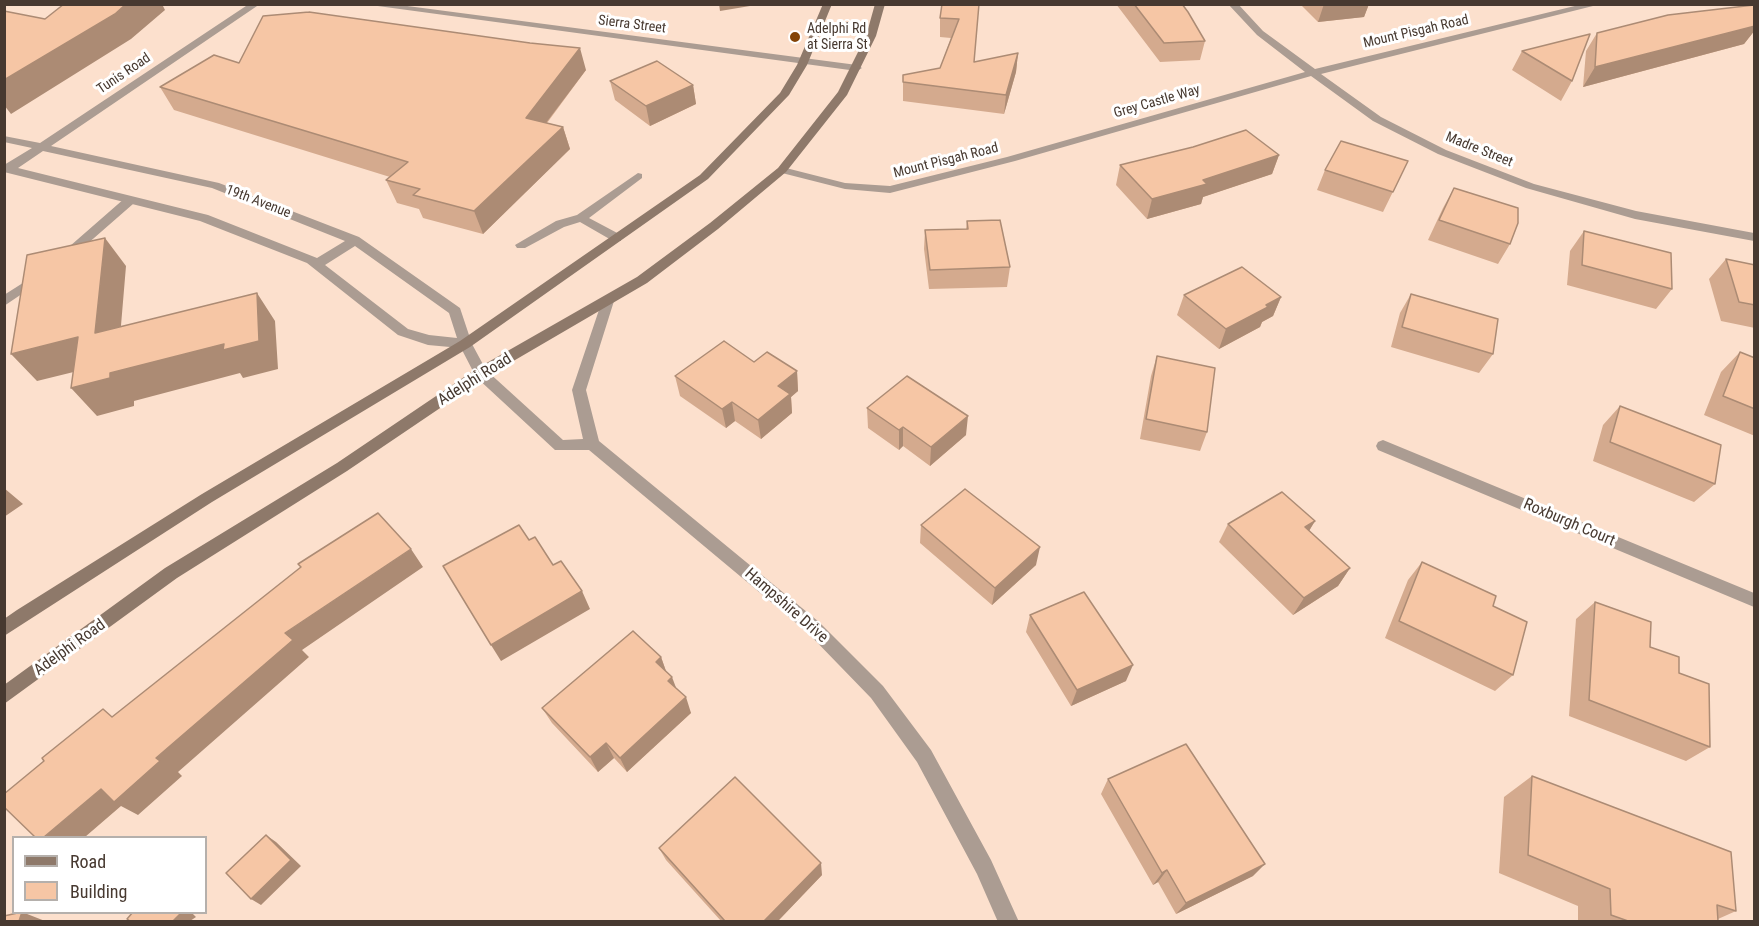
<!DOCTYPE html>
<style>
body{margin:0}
#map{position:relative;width:1759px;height:926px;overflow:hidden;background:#fce0cd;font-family:"Roboto Condensed",sans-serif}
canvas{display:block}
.frame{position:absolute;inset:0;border:6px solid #473930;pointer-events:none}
.legend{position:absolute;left:12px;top:836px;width:195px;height:78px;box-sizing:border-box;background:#fff;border:2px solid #b5b0ac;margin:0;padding:8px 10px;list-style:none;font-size:18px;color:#473930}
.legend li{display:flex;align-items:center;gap:12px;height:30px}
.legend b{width:30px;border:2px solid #b5b0ac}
</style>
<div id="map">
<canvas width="1759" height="926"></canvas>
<div class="frame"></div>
<ul class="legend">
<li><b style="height:8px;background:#8e796a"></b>Road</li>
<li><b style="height:16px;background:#f6c6a5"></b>Building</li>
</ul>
</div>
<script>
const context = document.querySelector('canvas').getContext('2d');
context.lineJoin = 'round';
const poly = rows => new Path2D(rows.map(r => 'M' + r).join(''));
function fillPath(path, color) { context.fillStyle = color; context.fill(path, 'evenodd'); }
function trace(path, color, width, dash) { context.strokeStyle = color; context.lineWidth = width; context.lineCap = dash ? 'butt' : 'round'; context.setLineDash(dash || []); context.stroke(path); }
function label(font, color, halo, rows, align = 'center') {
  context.font = font + ' "Roboto Condensed",sans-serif'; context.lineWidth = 6; context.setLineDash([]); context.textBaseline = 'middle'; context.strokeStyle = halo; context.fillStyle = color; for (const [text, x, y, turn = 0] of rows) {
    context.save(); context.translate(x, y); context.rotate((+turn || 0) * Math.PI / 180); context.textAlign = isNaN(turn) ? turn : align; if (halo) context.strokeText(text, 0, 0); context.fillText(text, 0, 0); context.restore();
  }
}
const service = poly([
 [638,173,642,174,642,178,589,218,621,235,621,241,613,241,580,222,564,227,525,248,517,248,515,245,556,221,577,215,638,173],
 [129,197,133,198,133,204,70,259,62,259,60,256,62,253,125,198,129,197],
 [37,274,41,275,43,278,41,281,4,306,4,295,37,274]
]);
const minor = poly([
 [249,4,260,4,51,146,219,183,359,237,460,308,472,344,486,370,563,440,583,439,572,390,602,301,603,298,613,298,614,301,586,390,599,441,819,622,883,686,931,750,991,860,1019,922,998,922,977,874,917,762,871,698,807,632,589,450,555,450,476,377,461,348,428,345,398,335,307,263,200,221,4,172,4,165,32,148,4,142,4,136,40,143,249,4],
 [43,151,212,188,345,241,317,258,208,215,18,168,43,151],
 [355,246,449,313,457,338,429,335,408,329,325,265,355,246],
 [363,4,392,4,857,65,862,68,857,71,363,4],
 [1228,4,1238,4,1263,31,1315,69,1583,4,1601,4,1321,74,1381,117,1446,150,1534,184,1636,211,1754,233,1754,241,1635,219,1526,188,1438,154,1373,121,1311,76,1015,161,890,193,845,189,778,172,776,170,782,167,845,183,890,186,1007,157,1305,72,1257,35,1228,4],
 [1383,440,1754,593,1754,607,1378,450,1376,446,1378,442,1383,440]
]);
const secondary = poly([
 [823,4,832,4,807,65,789,95,708,179,470,347,212,502,4,636,4,619,17,610,202,494,460,341,700,175,780,93,797,65,823,4],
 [875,4,885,4,876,36,847,95,786,172,718,229,647,283,486,377,347,471,177,578,4,704,4,685,165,568,337,463,476,369,637,277,710,223,778,168,838,92,866,36,875,4]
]);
const wall = poly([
 [979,4,974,62,1018,53,1016,72,1004,114,903,101,903,75,940,68,951,38,940,37,940,18],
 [1116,4,1182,4,1205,41,1200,60,1160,62],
 [1300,4,1369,4,1364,17,1318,22],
 [1755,9,1755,30,1744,44,1583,87,1586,51,1597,33],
 [1522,51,1572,81,1561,101,1512,70],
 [239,63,586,70,547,123,563,127,570,149,483,234,423,218,419,209,397,203,386,180,390,177,174,110,160,87],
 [610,81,693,85,696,104,650,126,615,100],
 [1279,155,1272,174,1203,197,1201,204,1147,219,1116,185,1120,165],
 [1408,161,1383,212,1317,190,1325,170],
 [1454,188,1510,244,1498,264,1428,240,1443,208],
 [967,221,1010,267,1007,287,929,289,924,249,925,230,966,229],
 [1584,231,1672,289,1656,309,1567,285,1570,251],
 [1726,259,1755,265,1755,328,1721,321,1709,279],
 [1411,294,1493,354,1479,373,1391,347,1400,313],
 [1184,295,1281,297,1273,316,1262,322,1260,327,1219,349,1177,315],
 [1740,352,1755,358,1755,436,1704,415,1721,372],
 [1157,356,1207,432,1200,451,1140,439,1151,376],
 [754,362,797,371,798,391,791,397,792,413,761,439,735,421,726,428,680,396,675,376],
 [1620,406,1715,484,1694,502,1593,461,1603,425],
 [867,408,966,435,930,466,903,446,899,450,868,428],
 [1315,521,1309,531,1350,568,1338,586,1293,615,1219,542,1228,524],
 [921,525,1036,565,992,605,920,543],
 [1422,562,1493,606,1513,675,1495,691,1385,638,1408,580],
 [1595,602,1650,647,1679,673,1710,747,1686,761,1569,716,1576,619],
 [1030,615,1126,681,1071,706,1026,632],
 [661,657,666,671,691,713,627,772,614,758,598,772,552,723,542,708],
 [1532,776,1736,911,1718,919,1718,921,1578,921,1578,906,1499,873,1504,797],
 [1108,779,1253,876,1176,914,1158,882,1153,885,1101,794],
 [659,848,822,875,778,921,721,921,666,860]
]);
const shadedWall = poly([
 [126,4,162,4,165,10,131,39,11,114,4,105,4,80],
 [719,4,762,4,720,11],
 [1324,4,1369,4,1364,17,1318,22],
 [1755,26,1755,30,1744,44,1583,87,1595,67],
 [580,48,586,70,533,140,526,118],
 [1018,53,1016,72,1004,114,1006,95],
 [693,85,696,104,650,126,646,106],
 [563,127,570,149,483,234,474,211],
 [1279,155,1272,174,1203,197,1201,204,1147,219,1152,199,1203,180],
 [105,238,126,266,118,361,95,333],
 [4,267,6,278,4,279],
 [257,293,275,321,278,369,243,378,240,373,134,401,134,406,97,416,71,388,110,373],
 [1281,297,1273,316,1262,322,1260,327,1219,349,1226,329,1266,305],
 [78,337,102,365,37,381,11,354],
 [797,371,798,391,791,397,792,413,761,439,758,420,778,386],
 [732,402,735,421,726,428,722,409],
 [968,416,966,435,930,466,931,447],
 [903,427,903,446,899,450,899,430],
 [4,488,23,504,4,517],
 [1315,521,1304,539,1305,527],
 [1040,547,1036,565,992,605,995,588],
 [411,549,423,567,302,650,309,657,178,772,182,776,138,815,121,806,85,837,44,837,101,789,156,758,285,633],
 [1350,568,1338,586,1293,615,1304,598],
 [582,591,590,609,501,661,491,645],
 [661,657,667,674,656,662],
 [1133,665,1126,681,1071,706,1077,690],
 [672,677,678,693,668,681],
 [686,697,691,713,627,772,620,758],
 [606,743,614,758,598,772,590,757],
 [266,835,276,842,301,866,261,905,251,899],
 [821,863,822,875,778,921,764,921],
 [1265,864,1253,876,1176,914,1186,903],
 [1167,870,1158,882,1153,885,1162,873],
 [22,912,45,921,19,921],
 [182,912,191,912,196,917,190,921,173,921]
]);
const building = poly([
 [64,4,126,4,115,14,4,80,4,11,45,19,64,4],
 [942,4,979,4,974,62,1018,53,1006,95,903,82,903,75,940,68,959,19,940,18,942,4],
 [1134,4,1182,4,1188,12,1205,41,1164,43,1134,4],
 [1754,5,1755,26,1595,67,1597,33,1668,15,1754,5],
 [309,12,530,43,580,48,526,118,563,127,474,211,413,195,420,189,386,180,408,162,160,87,214,55,239,63,263,16,309,12],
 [1590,34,1572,81,1522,51,1590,34],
 [657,61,693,85,646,106,610,81,657,61],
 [1246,130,1279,155,1203,180,1207,184,1152,199,1120,165,1193,147,1246,130],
 [1341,141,1408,161,1393,192,1325,170,1341,141],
 [1454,188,1518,208,1518,223,1510,244,1439,220,1454,188],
 [1000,220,1010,267,930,270,925,230,968,229,967,221,1000,220],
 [1584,231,1671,253,1672,289,1582,265,1584,231],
 [105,238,95,333,257,293,259,341,223,350,224,344,110,373,110,378,71,388,78,337,11,354,27,255,105,238],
 [1726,259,1755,265,1755,305,1739,302,1726,259],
 [1242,267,1281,297,1266,305,1268,307,1226,329,1184,295,1242,267],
 [1411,294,1498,319,1493,354,1402,327,1411,294],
 [724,341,754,362,767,352,797,371,778,386,790,394,758,420,732,402,722,409,675,376,724,341],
 [1740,352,1755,358,1755,409,1723,396,1740,352],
 [1157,356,1215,368,1207,432,1146,419,1157,356],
 [907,376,968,416,931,447,903,427,899,430,867,408,907,376],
 [1620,406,1721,445,1715,484,1610,442,1620,406],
 [965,489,1040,547,995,588,921,525,965,489],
 [1282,492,1315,521,1305,527,1350,568,1304,598,1228,524,1282,492],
 [378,513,411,549,285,633,293,640,156,758,160,761,114,802,101,789,44,837,35,837,4,807,4,794,44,761,42,758,103,709,112,717,301,567,298,564,378,513],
 [519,525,529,540,535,537,553,565,561,561,582,591,491,645,443,566,519,525],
 [1422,562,1496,596,1493,606,1527,622,1513,675,1399,621,1422,562],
 [1084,592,1133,665,1077,690,1030,615,1084,592],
 [1595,602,1651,622,1650,647,1679,657,1679,673,1709,684,1710,747,1589,700,1595,602],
 [633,631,661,657,656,662,672,677,668,681,686,697,620,758,606,743,590,757,542,708,633,631],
 [1186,744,1265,864,1186,903,1167,870,1162,873,1108,779,1186,744],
 [1532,776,1731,852,1736,911,1717,905,1718,921,1628,921,1611,915,1610,889,1528,855,1532,776],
 [735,777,821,863,764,921,725,921,659,848,735,777],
 [266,835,291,860,251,899,226,873,266,835],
 [22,912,19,921,4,921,4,916,22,912],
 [133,912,182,912,173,921,130,921,127,919,133,912]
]);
const markers = [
 [795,37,6,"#834307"]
];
const farStreetnames = [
 ["Sierra Street",632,25,7],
 ["Mount Pisgah Road",1416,32,-13],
 ["Tunis Road",124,74,-34],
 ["Grey Castle Way",1157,102,-16],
 ["Madre Street",1479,150,22],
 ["Mount Pisgah Road",946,161,-14],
 ["19th Avenue",258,202,21]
];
const farPoinames = [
 ["Adelphi Rd",807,29],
 ["at Sierra St",807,45]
];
const streetNames = [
 ["Adelphi Road",475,380,-32],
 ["Roxburgh Court",1569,523,23],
 ["Hampshire Drive",786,606,41],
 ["Adelphi Road",70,648,-36]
];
fillPath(service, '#ab9c92');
fillPath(minor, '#ab9c92');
fillPath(secondary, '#8e796a');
fillPath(wall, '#d4aa8e');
fillPath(shadedWall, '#ac8b74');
fillPath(building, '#f6c6a5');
trace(building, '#ac8b74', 1.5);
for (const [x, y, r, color] of markers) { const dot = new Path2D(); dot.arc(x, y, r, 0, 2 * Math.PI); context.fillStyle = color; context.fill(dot); trace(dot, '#fff', 2); }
label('14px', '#473930', '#fff', farStreetnames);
label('14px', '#473930', '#fff', farPoinames, 'left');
label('16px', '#473930', '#fff', streetNames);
</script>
